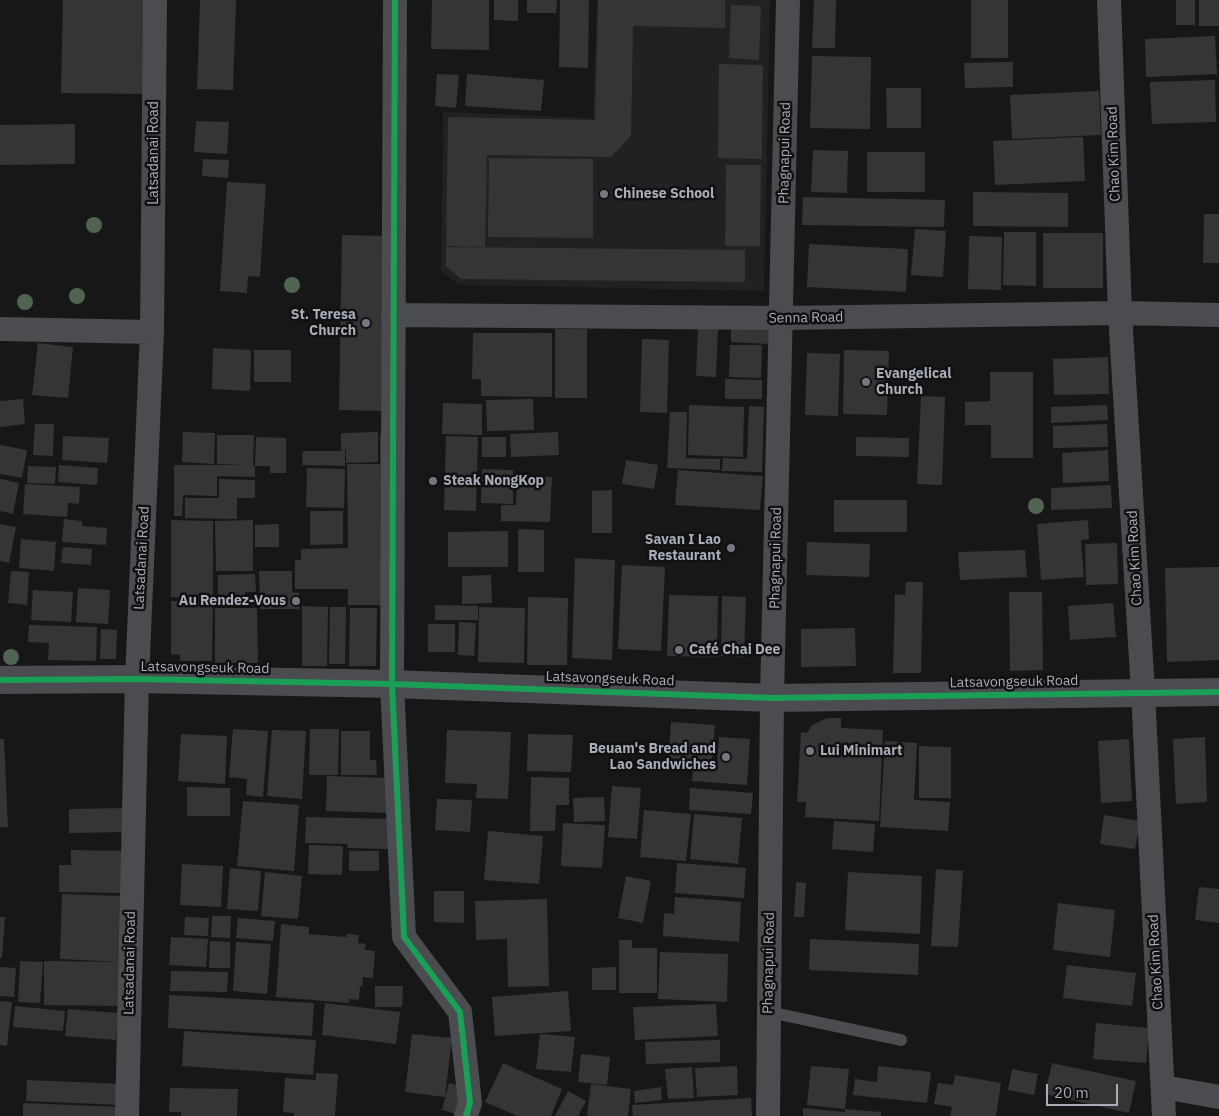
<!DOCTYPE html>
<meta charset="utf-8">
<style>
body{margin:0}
#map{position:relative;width:1219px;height:1116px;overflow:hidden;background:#171717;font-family:"IBM Plex Sans",sans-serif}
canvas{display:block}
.scale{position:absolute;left:1046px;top:1084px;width:72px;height:22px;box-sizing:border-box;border:2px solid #a8adb8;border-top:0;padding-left:6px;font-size:15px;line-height:18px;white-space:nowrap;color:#a8adb8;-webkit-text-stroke:4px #111113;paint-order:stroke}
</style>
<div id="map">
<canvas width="1219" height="1116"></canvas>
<div class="scale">20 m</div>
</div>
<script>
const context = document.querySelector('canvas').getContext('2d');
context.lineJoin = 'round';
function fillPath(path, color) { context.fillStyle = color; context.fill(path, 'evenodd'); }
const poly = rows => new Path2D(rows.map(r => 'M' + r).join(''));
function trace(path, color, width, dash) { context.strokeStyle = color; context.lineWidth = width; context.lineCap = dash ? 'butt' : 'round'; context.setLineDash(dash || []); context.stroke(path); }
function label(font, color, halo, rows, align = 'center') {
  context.font = font + ' "IBM Plex Sans",sans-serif'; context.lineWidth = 5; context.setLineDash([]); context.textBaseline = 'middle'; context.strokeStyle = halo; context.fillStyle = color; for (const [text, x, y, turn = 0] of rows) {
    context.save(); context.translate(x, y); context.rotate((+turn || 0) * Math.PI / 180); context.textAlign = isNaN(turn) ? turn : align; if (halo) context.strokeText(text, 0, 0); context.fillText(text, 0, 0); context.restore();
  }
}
const built = poly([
 [597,0,770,0,764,291,459,285,441,271,443,112,593,118]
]);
const building = poly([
 [63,0,145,0,144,94,61,93],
 [200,0,236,0,233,90,197,89],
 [432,0,489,0,489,50,431,49],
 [494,0,518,0,518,21,494,20],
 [527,0,557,0,556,13,527,13],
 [560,0,589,0,588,68,559,67],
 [598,0,725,0,725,28,633,26,631,136,611,157,487,155,485,247,446,246,448,117,595,120],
 [814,0,836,0,835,48,812,48],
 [971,0,1008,0,1008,58,971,58],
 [1176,0,1195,0,1195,25,1176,25],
 [1199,0,1219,0,1219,26,1199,26],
 [731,5,761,6,759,60,729,58],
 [1215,36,1217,74,1146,77,1145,39],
 [812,56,871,57,870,129,810,128],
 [1013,62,1013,87,965,88,964,63],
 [719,64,763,65,762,159,718,158],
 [437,74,459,75,456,108,435,106],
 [467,74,544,80,541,111,465,106],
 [1215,80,1216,122,1152,124,1150,82],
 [886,88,921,88,921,128,887,128],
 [1099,91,1101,135,1012,139,1010,95],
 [196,121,229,122,227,154,194,152],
 [75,124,75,164,0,165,0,125],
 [1083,137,1085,181,995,185,993,141],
 [813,150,848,151,847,193,811,192],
 [867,152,925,152,925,192,867,192],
 [489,158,593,159,593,238,488,237],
 [203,159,229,160,228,178,202,176],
 [726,165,761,165,760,246,725,246],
 [227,182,266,184,260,277,248,276,247,293,220,291],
 [973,192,1068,193,1068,227,973,226],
 [803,197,945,200,944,227,802,225],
 [1204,214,1219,214,1219,263,1203,263],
 [915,229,946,231,943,277,911,275],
 [1004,232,1036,232,1036,286,1003,285],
 [1043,233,1103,233,1103,288,1043,288],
 [342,235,392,236,389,411,339,410],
 [969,236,1002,237,1001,290,968,289],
 [809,244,908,249,906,292,807,287],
 [446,247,745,250,745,282,461,279,446,266],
 [731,326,769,328,768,344,731,342],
 [698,327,718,328,716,377,696,376],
 [555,329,587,329,587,398,555,398],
 [473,333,552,333,552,397,481,396,481,379,472,379],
 [642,339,669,340,667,413,640,412],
 [38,343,73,347,68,398,32,395],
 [730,345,762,345,761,378,729,377],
 [213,348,251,350,250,391,212,389],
 [254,350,291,350,291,382,254,382],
 [844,350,889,351,887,415,843,414],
 [807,353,840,354,838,416,805,415],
 [1108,357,1109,394,1054,395,1053,359],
 [990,372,1033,372,1033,458,991,458,991,425,965,425,965,402,990,401],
 [725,379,762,380,762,399,725,399],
 [921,396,945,397,942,485,917,484],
 [23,399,25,424,0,427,0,401],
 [533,399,534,430,487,431,486,400],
 [443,403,482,404,482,435,442,434],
 [689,405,744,407,743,457,688,455],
 [1107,405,1108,420,1051,423,1051,407],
 [749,406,764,407,762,472,722,471,723,458,747,459],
 [670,412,687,412,686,458,720,459,720,470,667,468],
 [35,424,54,424,53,456,33,455],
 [1107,424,1108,447,1053,448,1053,426],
 [183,432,215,433,214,464,182,462],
 [378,432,378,462,346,463,346,450,341,451,341,433],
 [558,432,559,455,511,457,510,434],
 [390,433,390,605,348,605,348,589,295,589,295,560,301,560,301,549,348,548,347,464,380,464,380,434],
 [217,435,254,435,253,466,255,466,255,477,217,476,217,496,183,495,182,516,174,516,174,465,243,465,217,464],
 [63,436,109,438,107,463,62,460],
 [446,436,478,437,476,511,444,510],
 [256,437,286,438,286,473,270,473,270,466,255,466],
 [482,437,506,437,506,457,482,457],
 [856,437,909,438,909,457,856,456],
 [0,445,27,450,22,478,0,474],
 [1108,450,1109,481,1063,483,1062,453],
 [303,451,345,451,345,466,302,465],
 [626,460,658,465,654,489,622,484],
 [59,465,98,468,97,485,58,482],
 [28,466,56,467,55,484,27,483],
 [307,468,345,469,344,508,306,507],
 [482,469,513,470,513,504,481,503],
 [678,470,763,476,760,510,675,505],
 [517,476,552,477,550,522,501,521,501,505,516,505],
 [0,479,19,483,13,514,0,511],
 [219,479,255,480,255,498,237,498,237,519,185,518,185,498,219,498],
 [25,484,80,487,79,504,68,503,67,517,23,514],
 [1111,485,1112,508,1051,510,1051,488],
 [612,490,612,533,592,533,592,491],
 [834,500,907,500,907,532,834,532],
 [310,511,343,511,343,544,310,545],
 [64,519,82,521,82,526,107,528,106,545,62,542],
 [171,520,213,521,213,598,171,597],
 [253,520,253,571,216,571,215,521],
 [1088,520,1089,539,1081,540,1084,577,1041,580,1037,524],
 [0,524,16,527,9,563,0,561],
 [279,524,279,547,255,547,255,525],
 [518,529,544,530,544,572,518,572],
 [508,531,508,567,448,567,448,532],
 [21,539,56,542,54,571,19,568],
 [807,542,870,544,869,577,806,575],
 [1117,543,1118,584,1086,585,1085,544],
 [63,547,92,549,91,565,61,563],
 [1025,550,1027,577,960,580,958,552],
 [575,558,615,560,612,660,572,658],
 [622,565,665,567,661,651,618,649],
 [1219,567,1219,660,1167,662,1165,568],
 [11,571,29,572,27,605,8,603],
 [259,571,292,571,292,592,299,593,299,609,260,609],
 [255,574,256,592,245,592,245,603,218,604,218,575],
 [491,575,492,603,462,604,462,576],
 [906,582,923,582,921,673,893,673,895,594,905,595],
 [78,588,110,590,108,624,76,622],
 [33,590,73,592,71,622,31,620],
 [1009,592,1042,592,1043,670,1010,671],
 [669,595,718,596,717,657,667,656],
 [722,596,746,597,744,657,721,656],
 [528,597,568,598,567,665,527,665],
 [171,601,213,601,212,661,180,661,180,655,171,654],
 [1113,603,1116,637,1070,640,1068,606],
 [435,605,478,606,478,620,435,620],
 [302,606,328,607,327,666,302,666],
 [330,607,346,607,345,664,329,664],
 [479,607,525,608,524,663,478,662],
 [215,608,257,608,258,663,215,663],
 [350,608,377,608,376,666,349,666],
 [459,622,476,623,474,656,458,655],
 [428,624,455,624,455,652,428,652],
 [29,625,97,627,96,661,48,660,49,643,28,642],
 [855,628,856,666,801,667,801,629],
 [101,629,117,630,116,659,100,659],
 [827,718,841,718,841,728,883,730,879,821,805,817,806,802,797,802,801,732,807,733,812,725],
 [671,722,715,725,712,761,690,760,690,764,668,763],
 [233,729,268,731,263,797,246,795,247,779,229,777],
 [310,729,339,729,338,775,309,775],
 [272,730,306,731,302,799,267,796],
 [447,730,511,732,508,799,476,798,477,784,445,783],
 [341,731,370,731,370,760,376,760,377,775,341,775],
 [181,734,227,736,225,784,178,781],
 [528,734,573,735,571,772,527,771],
 [719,737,750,739,747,785,692,781,694,763,717,765],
 [1205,737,1207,802,1176,804,1173,739],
 [0,739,4,739,8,827,0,827],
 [1129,739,1132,801,1101,803,1098,741],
 [885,741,917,743,914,800,950,802,948,831,880,827],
 [919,746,951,747,951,798,919,798],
 [327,776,389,778,388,813,326,811],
 [531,777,569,778,569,805,556,805,555,831,530,831],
 [612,786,641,788,637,839,608,837],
 [187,787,230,788,230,816,187,816],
 [690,788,753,793,751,814,689,810],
 [604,797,605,821,574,822,573,798],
 [437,799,472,800,470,832,435,830],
 [243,801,299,805,294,871,237,866],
 [129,808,129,832,69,833,69,809],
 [644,810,691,814,686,861,640,857],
 [694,814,742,818,738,864,690,859],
 [1104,815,1140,821,1135,849,1100,844],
 [306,817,392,819,391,849,347,848,348,844,305,843],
 [834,821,875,824,873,852,832,849],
 [563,823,605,825,602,868,561,866],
 [488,831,543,836,539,884,484,880],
 [309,845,343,846,342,875,308,874],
 [71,850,125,851,124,893,59,892,59,865,71,865],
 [349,851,379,851,379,871,349,871],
 [677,863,746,868,744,898,675,893],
 [182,864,223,866,221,907,180,905],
 [230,868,261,871,258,911,227,909],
 [936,869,963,871,958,947,931,946],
 [265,872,302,876,298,919,261,916],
 [848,872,922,876,920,934,845,930],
 [626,876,651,881,643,923,618,918],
 [796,882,806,883,804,917,794,917],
 [1199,887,1219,889,1219,923,1195,920],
 [434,891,464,891,464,923,434,922],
 [62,894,123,896,121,962,60,959],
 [675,897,741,902,739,942,663,936,664,913,674,914],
 [547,899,549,986,508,987,507,939,476,940,475,901],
 [1058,903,1115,910,1110,957,1053,950],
 [212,916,231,916,230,938,211,937],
 [0,917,5,917,2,958,0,958],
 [185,917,209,918,208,936,184,935],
 [238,918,275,921,273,941,236,938],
 [281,924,309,927,309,934,346,937,347,934,359,935,358,943,366,944,365,950,375,951,373,978,363,977,362,987,360,986,359,1000,349,999,349,1003,276,997],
 [171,937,208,939,206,967,169,965],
 [810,939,919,944,918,975,809,970],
 [619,940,632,940,632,948,657,948,657,993,619,993],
 [210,941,230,942,230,968,209,968],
 [236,942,271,944,267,994,233,991],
 [660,952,728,954,727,1002,658,999],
 [20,961,43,962,40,1003,18,1002],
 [44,961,120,962,120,1006,44,1005],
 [1067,965,1136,973,1132,1006,1063,998],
 [0,967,16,968,14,997,0,996],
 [616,967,616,990,592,990,592,968],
 [171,971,228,972,227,992,170,991],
 [375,986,403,986,402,1007,375,1007],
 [568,991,571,1031,495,1036,492,997],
 [169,995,314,1003,312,1036,168,1028],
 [0,1001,12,1002,7,1046,0,1045],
 [325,1003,400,1012,396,1044,322,1035],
 [716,1004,718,1036,635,1040,633,1007],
 [15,1006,65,1011,63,1031,13,1027],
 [68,1009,118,1013,116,1040,65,1036],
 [1096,1023,1149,1028,1146,1063,1093,1059],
 [184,1031,316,1040,313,1075,182,1066],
 [412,1034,452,1038,445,1097,405,1092],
 [540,1034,575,1037,571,1072,536,1069],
 [720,1040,720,1062,646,1064,645,1042],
 [581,1054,610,1057,607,1085,578,1082],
 [503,1063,562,1089,551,1116,517,1116,485,1102],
 [1052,1063,1136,1081,1129,1113,1045,1094],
 [737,1066,738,1095,697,1097,695,1068],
 [811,1066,849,1069,845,1109,807,1105],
 [878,1066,931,1072,927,1103,853,1095,855,1079,877,1082],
 [692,1067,694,1098,668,1099,665,1069],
 [1012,1069,1038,1074,1034,1095,1008,1090],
 [316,1073,338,1074,335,1116,294,1116,294,1113,283,1112,285,1078,316,1080],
 [955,1075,1001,1083,996,1116,950,1116,952,1107,934,1104,938,1083,953,1085],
 [27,1080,124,1084,123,1105,26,1101],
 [449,1083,463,1087,457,1114,442,1110],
 [591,1084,631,1089,628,1116,587,1116],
 [661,1087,662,1100,635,1103,634,1091],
 [170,1088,238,1089,237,1116,181,1116,181,1112,169,1112],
 [568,1091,586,1101,578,1116,555,1116],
 [751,1098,752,1116,633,1116,632,1105],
 [23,1103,120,1107,119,1116,23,1116],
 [803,1108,845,1112,845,1109,881,1112,881,1116,803,1116]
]);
const service = poly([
 [769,1012,901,1040]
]);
const minor = poly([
 [395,0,392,684,404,937,460,1012,470,1103,466,1116],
 [1109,0,1120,313,1143,692,1164,1116],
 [393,315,782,318,1120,313,1219,315],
 [0,329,152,332],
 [1163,1087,1219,1097],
 [127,1116,137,679,152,332,155,0],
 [768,1116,772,698,788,0]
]);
const tertiary = poly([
 [0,680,137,679,392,684,772,698,1219,692]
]);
const cycleway = poly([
 [395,0,392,684,404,937,460,1012,470,1103,466,1116],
 [0,680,137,679,392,684,772,698,1219,692]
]);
const trees = [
 [94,225],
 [292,285],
 [77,296],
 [25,302],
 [1036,506],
 [11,657]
];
const markers = [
 [604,194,5,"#757880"],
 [366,323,5,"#757880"],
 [866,382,5,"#757880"],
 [433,481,5,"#757880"],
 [731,548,5,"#757880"],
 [296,601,5,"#757880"],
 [679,650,5,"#757880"],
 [810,751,5,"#757880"],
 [726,757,5,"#757880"]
];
const streetNames = [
 ["Latsadanai Road",154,153,-90],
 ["Phagnapui Road",785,153,-89],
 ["Chao Kim Road",1114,154,-92],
 ["Senna Road",806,318,-1],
 ["Latsadanai Road",142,558,-87],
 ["Phagnapui Road",776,558,-89],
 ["Chao Kim Road",1135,558,-93],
 ["Latsavongseuk Road",205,668,1],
 ["Latsavongseuk Road",610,679,2],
 ["Latsavongseuk Road",1014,682,-1],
 ["Chao Kim Road",1156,962,-93],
 ["Latsadanai Road",130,963,-89],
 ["Phagnapui Road",769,963,-89]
];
const poiNames = [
 ["Chinese School",614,194],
 ["St. Teresa",356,315,"right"],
 ["Church",356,331,"right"],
 ["Evangelical",876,374],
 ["Church",876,390],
 ["Steak NongKop",443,481],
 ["Savan I Lao",721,540,"right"],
 ["Restaurant",721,556,"right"],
 ["Au Rendez-Vous",286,601,"right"],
 ["Café Chai Dee",689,650],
 ["Beuam's Bread and",716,749,"right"],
 ["Lao Sandwiches",716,765,"right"],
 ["Lui Minimart",820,751]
];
fillPath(built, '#212123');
fillPath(building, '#353536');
trace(service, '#4b4c50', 12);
trace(minor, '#4b4c50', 24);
trace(tertiary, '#4b4c50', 28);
trace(cycleway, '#1a9f57', 6);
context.fillStyle = '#506451';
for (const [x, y] of trees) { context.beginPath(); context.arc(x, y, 8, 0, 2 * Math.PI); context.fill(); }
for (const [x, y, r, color] of markers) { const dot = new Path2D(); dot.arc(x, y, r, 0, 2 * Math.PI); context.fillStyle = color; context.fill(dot); trace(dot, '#111113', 2); }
label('14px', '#a8adb8', '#111113', streetNames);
label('bold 14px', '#a8adb8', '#111113', poiNames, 'left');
</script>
